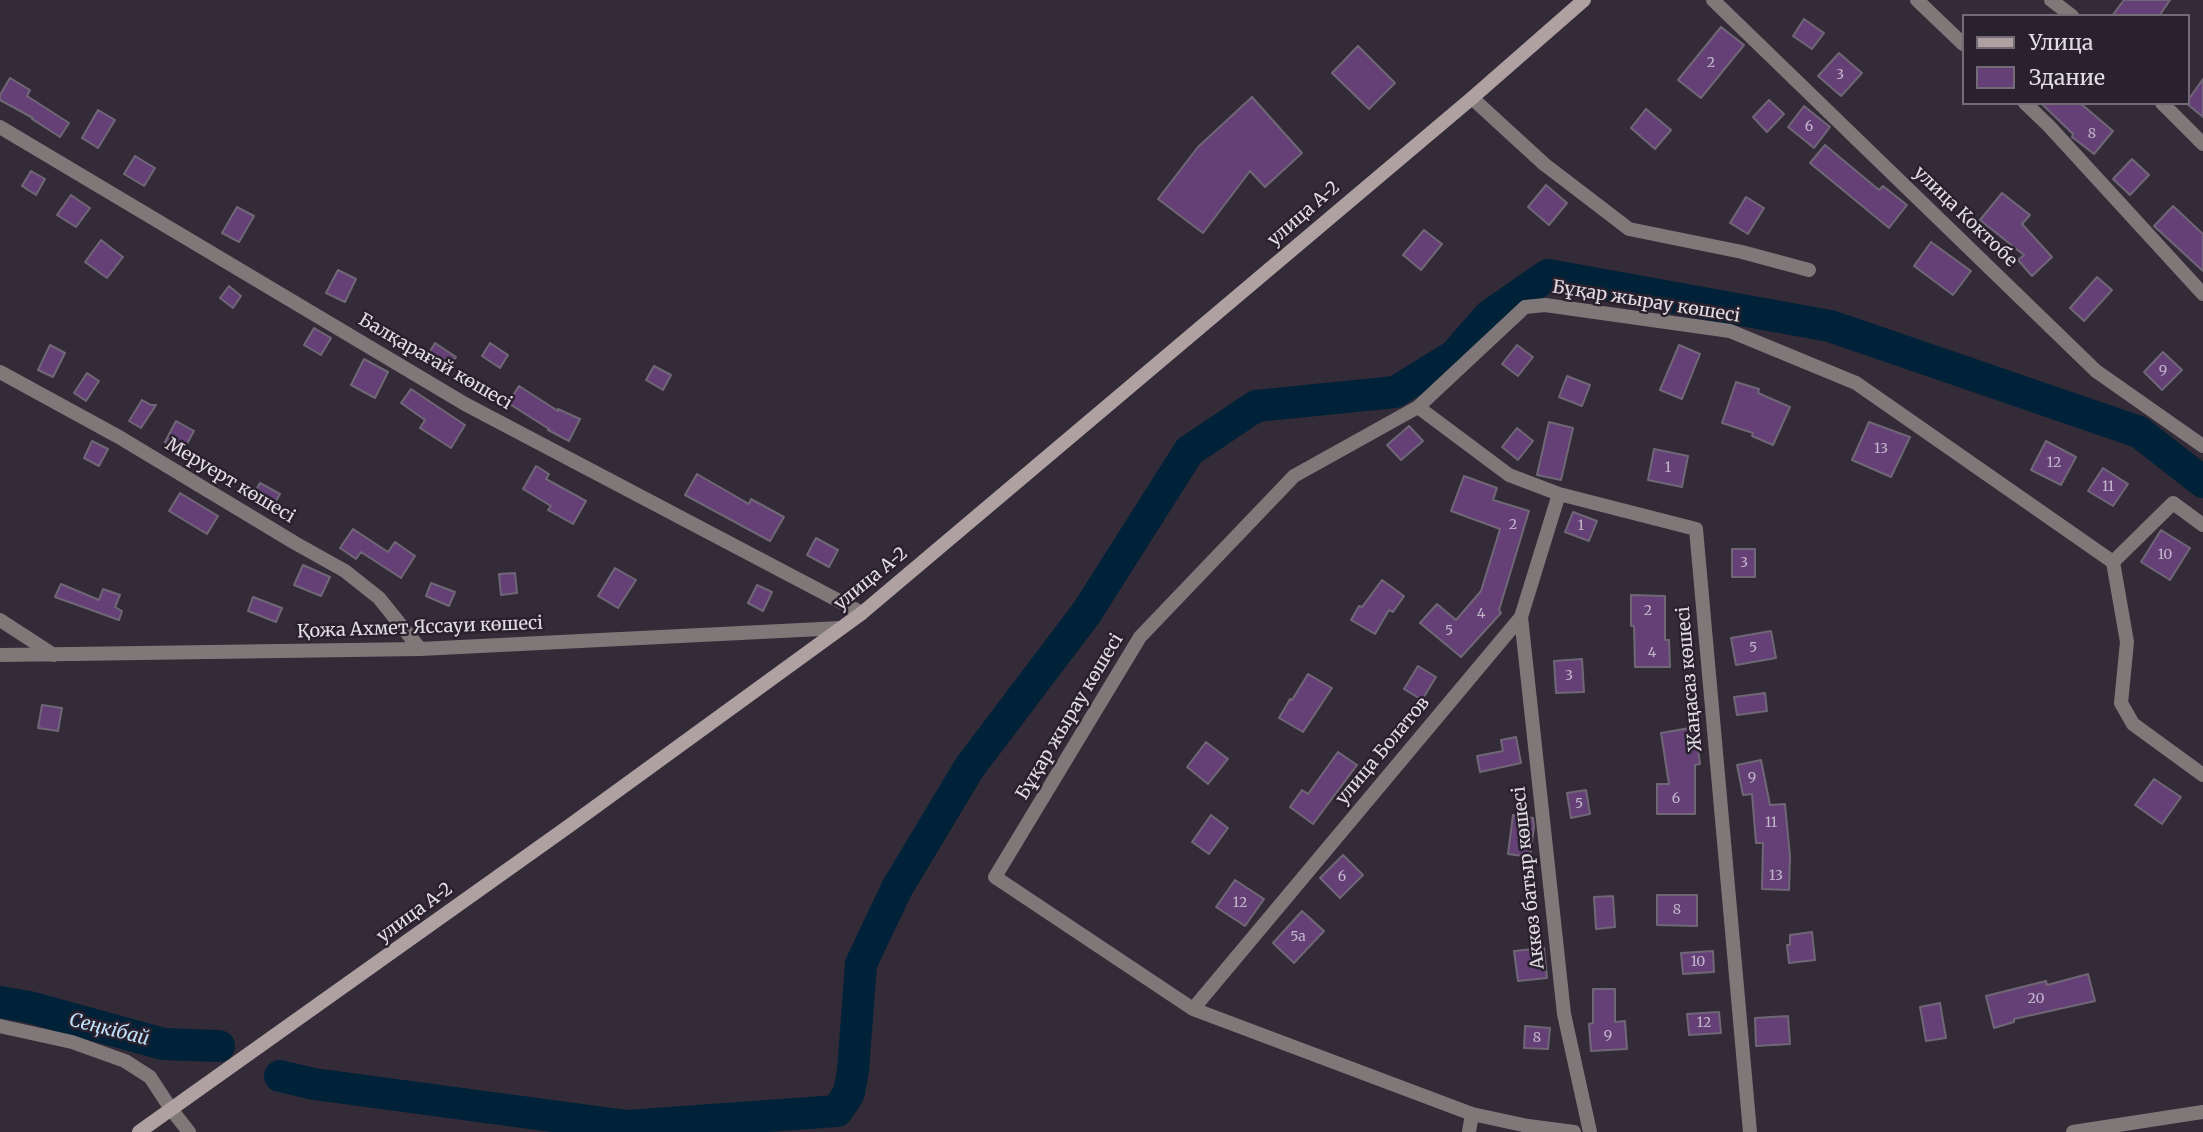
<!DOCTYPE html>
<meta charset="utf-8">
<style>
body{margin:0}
#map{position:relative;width:2203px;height:1132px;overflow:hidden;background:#332b38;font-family:Merriweather,serif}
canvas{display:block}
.legend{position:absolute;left:1962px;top:14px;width:228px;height:91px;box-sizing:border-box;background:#29212d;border:2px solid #736c77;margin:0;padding:9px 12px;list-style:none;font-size:21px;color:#e2dde5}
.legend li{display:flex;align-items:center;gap:14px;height:35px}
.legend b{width:35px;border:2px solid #736c77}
</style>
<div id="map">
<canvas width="2203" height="1132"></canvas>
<ul class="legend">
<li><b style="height:9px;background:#afa1a2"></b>Улица</li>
<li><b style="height:19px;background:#644077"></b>Здание</li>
</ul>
</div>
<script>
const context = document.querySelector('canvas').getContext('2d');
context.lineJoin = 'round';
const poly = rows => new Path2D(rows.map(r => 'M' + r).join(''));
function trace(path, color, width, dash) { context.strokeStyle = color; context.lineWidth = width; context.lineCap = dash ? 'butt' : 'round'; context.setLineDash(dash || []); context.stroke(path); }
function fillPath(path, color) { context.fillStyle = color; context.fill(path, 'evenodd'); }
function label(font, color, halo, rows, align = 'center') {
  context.font = font + ' Merriweather,serif'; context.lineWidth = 5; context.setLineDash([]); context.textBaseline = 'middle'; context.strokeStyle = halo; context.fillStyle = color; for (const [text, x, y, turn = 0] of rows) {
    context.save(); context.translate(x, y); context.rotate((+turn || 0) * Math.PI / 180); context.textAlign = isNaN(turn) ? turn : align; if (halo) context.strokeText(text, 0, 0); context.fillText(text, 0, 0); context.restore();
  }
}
const river = poly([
 [0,1002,29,1007,163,1044,219,1046],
 [280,1076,314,1084,627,1126,837,1111,849,1093,853,1071,861,964,897,888,969,768,1087,612,1189,451,1256,406,1395,392,1455,355,1489,316,1548,275,1830,326,2139,432,2203,482]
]);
const building = poly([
 [2124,0,2170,0,2159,16,2112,16,2124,0],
 [1804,19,1824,33,1812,49,1793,36,1804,19],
 [1721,27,1744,45,1701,98,1678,80,1721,27],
 [1358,46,1395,83,1369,109,1332,73,1358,46],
 [1839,53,1862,73,1841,96,1818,76,1839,53],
 [10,78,30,90,27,96,69,123,60,137,32,119,33,118,0,100,0,95,10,78],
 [2203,79,2203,117,2186,103,2203,79],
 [1252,97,1302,153,1265,187,1250,171,1203,233,1158,199,1198,147,1252,97],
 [1769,100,1784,114,1767,132,1753,117,1769,100],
 [2041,103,2080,103,2113,131,2094,154,2072,137,2073,134,2041,103],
 [1804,106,1830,127,1814,148,1788,127,1804,106],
 [1646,109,1671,130,1655,149,1631,128,1646,109],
 [98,110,115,120,98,148,82,138,98,110],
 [1825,145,1879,190,1883,186,1907,205,1889,228,1810,163,1825,145],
 [135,156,155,168,144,186,124,174,135,156],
 [2132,159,2149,175,2130,195,2113,179,2132,159],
 [31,171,45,179,36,195,22,186,31,171],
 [1546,185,1567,203,1549,225,1528,207,1546,185],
 [2002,193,2030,215,2022,224,2052,257,2032,276,2018,260,2024,255,1980,220,2002,193],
 [71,195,90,208,76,227,57,215,71,195],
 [1746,197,1764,208,1748,234,1730,223,1746,197],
 [2173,206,2203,234,2203,271,2154,226,2173,206],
 [237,207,254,216,239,242,222,233,237,207],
 [1424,230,1442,244,1421,270,1403,255,1424,230],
 [101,240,123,257,107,278,85,262,101,240],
 [1931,242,1971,271,1953,295,1914,266,1931,242],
 [338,270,356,279,345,302,326,293,338,270],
 [2097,277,2112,290,2084,321,2070,308,2097,277],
 [229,286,241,296,233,308,220,298,229,286],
 [314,328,331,338,321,355,304,345,314,328],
 [435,343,456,357,446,371,426,358,435,343],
 [490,343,508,355,500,368,482,356,490,343],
 [50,345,65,353,53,377,38,370,50,345],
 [1517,345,1533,357,1518,376,1502,364,1517,345],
 [1679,345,1700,354,1682,399,1660,390,1679,345],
 [2163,352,2182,370,2162,390,2144,372,2163,352],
 [364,359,388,372,375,398,351,385,364,359],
 [654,366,671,375,663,390,646,380,654,366],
 [87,373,99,381,86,401,74,393,87,373],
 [1567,376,1590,385,1582,406,1559,397,1567,376],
 [1736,382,1759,389,1758,393,1790,407,1773,445,1752,436,1753,433,1722,423,1736,382],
 [519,386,558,411,558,409,580,419,569,441,548,430,549,429,508,403,519,386],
 [411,389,465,425,451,448,420,428,425,420,401,403,411,389],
 [142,400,151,405,156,405,141,428,129,421,142,400],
 [176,421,194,431,183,451,165,442,176,421],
 [1549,422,1573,428,1561,480,1537,475,1549,422],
 [1869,422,1910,437,1891,477,1852,460,1869,422],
 [1409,426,1423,441,1401,460,1387,445,1409,426],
 [1517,428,1533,441,1518,460,1502,447,1517,428],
 [92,441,108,449,99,466,84,458,92,441],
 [2046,441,2076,457,2061,485,2031,470,2046,441],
 [1654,449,1688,456,1682,487,1648,480,1654,449],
 [536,466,549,474,546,479,586,501,573,524,548,510,551,506,523,489,536,466],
 [2103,468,2128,484,2113,506,2088,491,2103,468],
 [697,474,749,504,751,499,784,517,770,541,685,495,697,474],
 [1464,476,1497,488,1493,500,1529,511,1499,610,1501,613,1461,657,1420,623,1437,604,1456,620,1481,591,1497,539,1500,529,1451,511,1464,476],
 [260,483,280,494,272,508,252,497,260,483],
 [180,493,218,516,207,534,169,511,180,493],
 [1573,512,1597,521,1589,541,1565,532,1573,512],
 [353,529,388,552,395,542,415,556,401,578,361,552,356,559,340,548,353,529],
 [2161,530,2190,548,2170,580,2141,562,2161,530],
 [816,538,838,550,829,567,807,555,816,538],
 [1732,549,1755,549,1755,577,1732,577,1732,549],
 [303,565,330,577,321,596,294,585,303,565],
 [615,568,636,580,618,608,598,596,615,568],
 [515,573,517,593,501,595,499,574,515,573],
 [1382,580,1404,596,1393,612,1389,610,1375,634,1351,620,1359,606,1362,607,1382,580],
 [431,583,455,592,449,606,426,596,431,583],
 [61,584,99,600,103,589,120,595,115,607,122,611,119,620,55,597,61,584],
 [757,585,772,592,763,611,748,603,757,585],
 [1631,595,1665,596,1665,640,1669,640,1670,667,1635,667,1634,626,1631,626,1631,595],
 [253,597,282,608,276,622,248,611,253,597],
 [1771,631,1776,658,1736,665,1731,638,1771,631],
 [1582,659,1584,692,1556,693,1554,661,1582,659],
 [1418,666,1436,677,1422,700,1404,689,1418,666],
 [1308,674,1332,688,1303,732,1279,718,1290,699,1292,700,1308,674],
 [1765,693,1767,711,1737,715,1734,697,1765,693],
 [42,705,62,708,58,731,38,728,42,705],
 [1695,727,1700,764,1695,765,1695,814,1657,814,1657,784,1669,784,1661,733,1695,727],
 [1516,737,1521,763,1480,772,1477,756,1503,751,1501,740,1516,737],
 [1206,742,1228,759,1208,784,1187,767,1206,742],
 [1338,752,1357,765,1313,824,1290,807,1302,790,1308,794,1338,752],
 [1761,760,1770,805,1785,804,1790,856,1789,890,1762,889,1763,843,1756,843,1752,794,1743,795,1737,765,1761,760],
 [2154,779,2181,797,2162,824,2135,805,2154,779],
 [1586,790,1590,814,1571,818,1567,793,1586,790],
 [1211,815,1228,828,1209,854,1192,842,1211,815],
 [1513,815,1533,818,1534,827,1530,857,1508,854,1513,815],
 [1343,855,1363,875,1340,898,1320,878,1343,855],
 [1235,880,1264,899,1245,926,1216,907,1235,880],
 [1657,895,1697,895,1697,926,1657,925,1657,895],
 [1613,896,1615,927,1596,929,1594,897,1613,896],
 [1302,911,1324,931,1294,963,1273,943,1302,911],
 [1812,932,1815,960,1789,963,1787,945,1790,945,1790,935,1812,932],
 [1544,948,1547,978,1518,981,1514,951,1544,948],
 [1713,951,1714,972,1683,974,1681,953,1713,951],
 [2088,974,2095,1001,2014,1019,2014,1022,1994,1028,1986,996,2046,981,2047,985,2088,974],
 [1593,989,1615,989,1615,1022,1625,1021,1627,1049,1591,1051,1589,1024,1593,1023,1593,989],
 [1940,1003,1946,1038,1926,1041,1920,1007,1940,1003],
 [1719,1012,1721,1033,1689,1035,1687,1014,1719,1012],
 [1788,1016,1790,1044,1756,1046,1755,1018,1788,1016],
 [1525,1026,1550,1028,1548,1049,1524,1048,1525,1026]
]);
const minor = poly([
 [1713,0,2096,371,2203,446],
 [1917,0,1963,44],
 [2051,0,2072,16],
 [1472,98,1544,164,1629,229,1742,252,1809,270],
 [2025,103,2049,126,2203,294],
 [2162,103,2203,144],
 [0,127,465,404,862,613],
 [0,372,119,437,295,543,345,571,379,598,420,649],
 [1418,407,1509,475,1559,494,1696,529,1750,1132],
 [2113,562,2127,642,2121,703,2133,724,2203,775],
 [1521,617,1564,1014,1590,1132],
 [0,620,54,655],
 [0,655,420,649,841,628],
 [1193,1009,1521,617,1559,494],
 [0,1026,72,1042,125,1061,150,1077,171,1109,189,1132],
 [1472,1114,1193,1009,995,877,1140,637,1294,476,1418,407,1525,307,1545,305,1730,331,1856,383,2113,562,2173,503,2203,525],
 [1469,1132,1472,1114,1528,1126,1574,1132],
 [2073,1132,2203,1112]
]);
const secondary = poly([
 [139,1132,569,826,862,613,1472,98,1584,0]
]);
const numberNames = [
 ["2",1711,63],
 ["3",1840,75],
 ["6",1809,127],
 ["8",2092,134],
 ["9",2163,371],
 ["13",1881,449],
 ["12",2054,463],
 ["1",1668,468],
 ["11",2108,487],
 ["2",1513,525],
 ["1",1581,526],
 ["10",2165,555],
 ["3",1744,563],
 ["2",1648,611],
 ["4",1481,614],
 ["5",1449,631],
 ["5",1753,648],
 ["4",1652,653],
 ["3",1569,676],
 ["9",1752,778],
 ["6",1676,799],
 ["5",1579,804],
 ["11",1771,823],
 ["13",1776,876],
 ["6",1342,877],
 ["12",1240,903],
 ["8",1677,910],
 ["5а",1298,937],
 ["10",1698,962],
 ["20",2036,999],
 ["12",1704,1023],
 ["9",1608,1036],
 ["8",1537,1038]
];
const streetNames = [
 ["улица А-2",1304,214,-41],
 ["улица Коктобе",1965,217,44],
 ["Бұқар жырау көшесі",1646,302,9],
 ["Балқарағай көшесі",435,362,30],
 ["Меруерт көшесі",230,481,31],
 ["улица А-2",871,579,-39],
 ["Қожа Ахмет Яссауи көшесі",420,628,-2],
 ["Жаңасаз көшесі",1690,679,-95],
 ["Бұқар жырау көшесі",1070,717,-59],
 ["улица Болатов",1383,751,-50],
 ["Аккөз батыр көшесі",1529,878,-96],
 ["улица А-2",415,913,-36]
];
const waterNames = [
 ["Сеңкібай",109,1030,14]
];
trace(river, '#002238', 32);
fillPath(building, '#644077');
trace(building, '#706776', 2);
trace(minor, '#807878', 14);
trace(secondary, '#afa1a2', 14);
label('14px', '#c2b6ca', null, numberNames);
label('18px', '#e2dde5', '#29212d', streetNames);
label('italic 19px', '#c0e1fb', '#29212d', waterNames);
</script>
